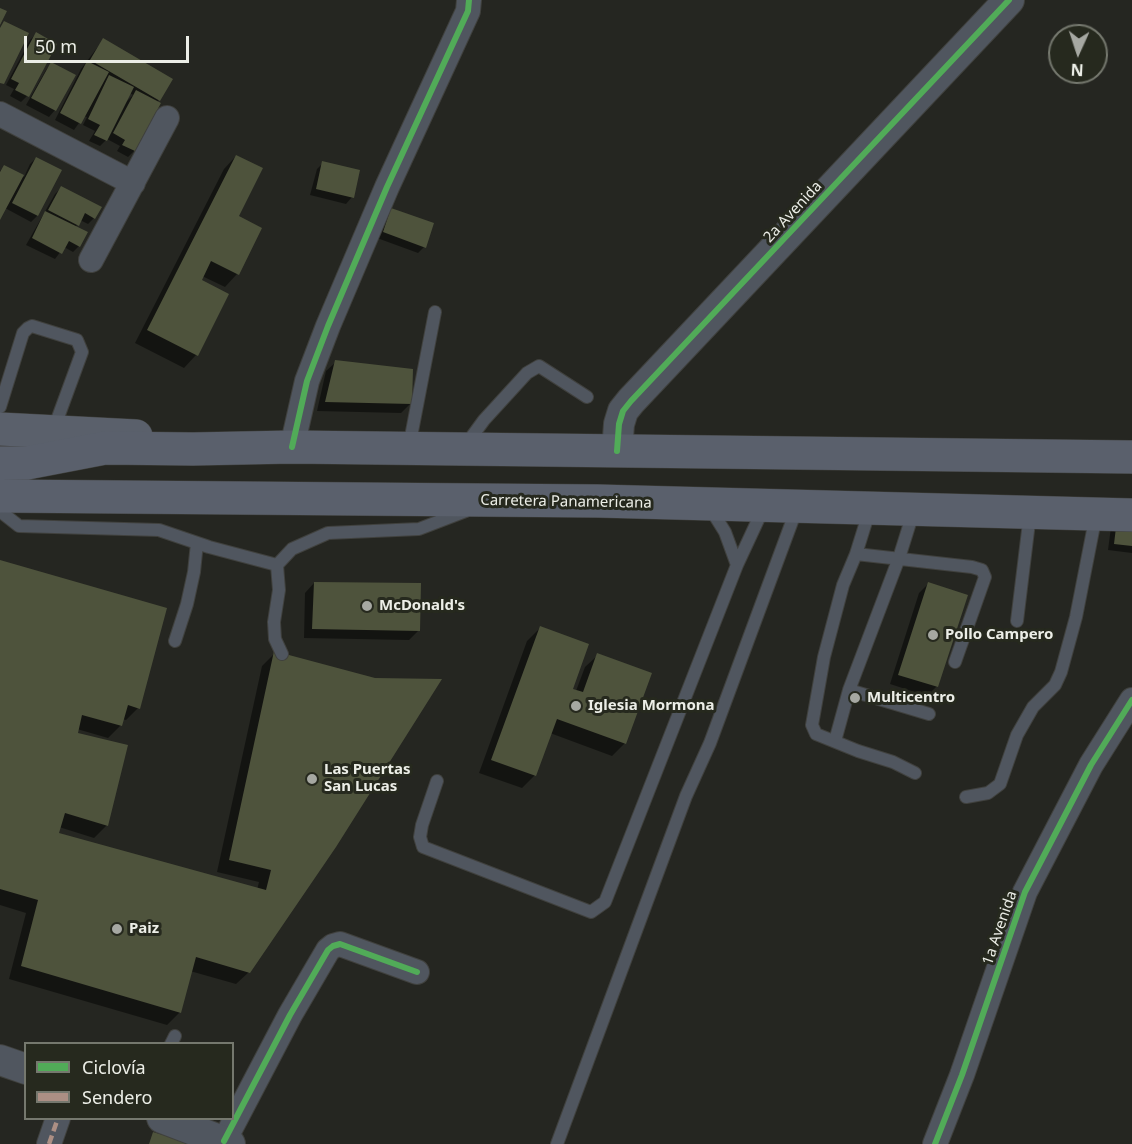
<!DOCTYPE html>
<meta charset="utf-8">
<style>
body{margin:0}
#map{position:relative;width:1132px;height:1144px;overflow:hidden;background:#252621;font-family:"Noto Sans",sans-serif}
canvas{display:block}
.legend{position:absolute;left:24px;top:1042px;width:210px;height:78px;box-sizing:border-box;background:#26291e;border:2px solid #75786e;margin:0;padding:8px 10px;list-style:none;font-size:18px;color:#eceee7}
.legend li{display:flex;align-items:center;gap:12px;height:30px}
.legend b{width:30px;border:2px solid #75786e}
.north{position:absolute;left:1048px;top:24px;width:60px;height:60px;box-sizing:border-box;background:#26291e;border:2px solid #75786e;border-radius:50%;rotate:183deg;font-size:16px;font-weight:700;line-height:24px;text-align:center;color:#eceee7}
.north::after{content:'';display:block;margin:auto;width:21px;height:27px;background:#a6a8a2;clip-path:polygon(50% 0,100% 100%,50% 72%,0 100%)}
.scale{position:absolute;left:24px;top:36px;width:165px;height:27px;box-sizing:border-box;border:3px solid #eceee7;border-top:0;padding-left:8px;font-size:18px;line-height:21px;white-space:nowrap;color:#eceee7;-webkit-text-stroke:4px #26291e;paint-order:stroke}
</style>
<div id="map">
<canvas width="1132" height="1144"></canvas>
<ul class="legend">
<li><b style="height:8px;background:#51ab58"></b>Ciclovía</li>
<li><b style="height:8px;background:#ac8f84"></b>Sendero</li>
</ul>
<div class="north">N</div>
<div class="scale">50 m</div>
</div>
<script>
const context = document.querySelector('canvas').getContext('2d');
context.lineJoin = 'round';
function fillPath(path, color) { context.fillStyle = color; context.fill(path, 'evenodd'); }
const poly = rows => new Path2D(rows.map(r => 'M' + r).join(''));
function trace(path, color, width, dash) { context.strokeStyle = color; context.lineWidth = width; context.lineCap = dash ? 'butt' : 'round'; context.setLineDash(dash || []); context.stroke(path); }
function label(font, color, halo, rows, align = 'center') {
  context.font = font + ' "Noto Sans",sans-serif'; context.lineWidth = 6; context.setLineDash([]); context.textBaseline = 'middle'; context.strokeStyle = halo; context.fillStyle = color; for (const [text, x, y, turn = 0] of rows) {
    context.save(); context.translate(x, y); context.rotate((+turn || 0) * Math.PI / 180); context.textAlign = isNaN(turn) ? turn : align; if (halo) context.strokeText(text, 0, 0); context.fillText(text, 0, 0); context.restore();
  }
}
const shadow = poly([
 [36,34,55,45,27,96,21,102,10,96,14,89,6,85,30,40],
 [103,40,171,80,158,101,134,151,128,157,117,151,120,146,107,139,100,146,89,141,95,131,83,125,87,117,84,116,74,130,55,120,81,69],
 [130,93,133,95,126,102],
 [52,63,74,76,55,110,49,117,26,105,46,70],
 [236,156,237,274,225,287,202,276,196,355,184,368,135,343,224,169],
 [36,158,60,171,37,216,31,222,5,208,0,217,0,171,4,167,24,177,30,164],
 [323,163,352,197,346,204,310,195,317,169],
 [61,188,94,218,88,224,80,220,75,228,79,246,73,252,64,247,55,259,26,245,55,194],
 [392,210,424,247,418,253,377,238,386,216],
 [336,362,411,403,401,413,317,411,326,371],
 [1132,523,1132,553,1108,550,1111,527],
 [0,561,138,708,126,720,122,719,121,725,108,738,77,729,76,734,107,825,94,838,59,827,57,834,257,890,259,882,217,872,262,666,275,653,334,846,249,972,236,984,190,971,180,1012,167,1025,9,979,26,913,0,905],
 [314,583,418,631,409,640,304,638,305,593],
 [928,584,937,686,927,696,890,684,919,593],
 [540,628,571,690,576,691,585,667,598,655,625,743,612,756,550,733,535,775,522,788,479,773,527,641]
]);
const building = poly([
 [0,8,7,11,0,25],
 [4,21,29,33,4,84,0,83,0,28],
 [36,32,57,44,29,97,15,90,19,83,11,79],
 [103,38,173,79,160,101,90,60],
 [87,61,109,72,81,124,60,113],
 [51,62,76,75,56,111,31,98],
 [109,75,134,87,107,141,94,135,100,125,88,119],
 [136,90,161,103,135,151,122,145,125,140,113,133],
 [236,155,263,168,239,216,262,228,239,275,211,261,202,280,229,294,198,356,147,330],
 [36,157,62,170,38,216,12,203],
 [322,161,360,170,354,198,316,189],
 [4,165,24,175,0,220,0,172],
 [61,186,102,207,95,219,85,213,79,226,48,210],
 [391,208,434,223,426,248,383,232],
 [45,211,88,232,80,247,69,241,62,254,32,238],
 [335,360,413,369,412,404,325,402],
 [1117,519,1132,521,1132,546,1114,544],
 [0,560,167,608,140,709,128,705,122,726,82,715,78,733,128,745,108,826,65,813,59,833,266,890,271,870,229,860,274,651,375,678,442,679,336,847,250,973,196,957,181,1013,21,966,38,900,0,889],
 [314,582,421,583,420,631,312,629],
 [928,582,968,595,938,687,898,675],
 [540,626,589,644,573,689,583,692,597,653,652,673,626,744,557,719,536,776,491,760],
 [153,1132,190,1143,190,1144,149,1144]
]);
const service = poly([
 [0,407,23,333,28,328,32,326,77,340,82,352,53,431],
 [465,446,484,420,527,373,539,366,587,397],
 [409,447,435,312],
 [710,508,725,532,737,565],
 [870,509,856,554,843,585,824,657,812,725,816,734,858,751,893,762,915,773],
 [0,511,19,526,159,530,209,547,277,565],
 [856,554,972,567,982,570,985,577,955,662],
 [1017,621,1030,514],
 [175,641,187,604,194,572,197,543],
 [282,654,275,639,274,622,279,590,277,565,292,549,328,533,419,529,466,511],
 [849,690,929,714],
 [835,741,849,690,899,558,914,510],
 [437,781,422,825,420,837,423,847,591,912,605,902,737,565,764,507],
 [966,797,988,793,1000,784,1017,735,1033,707,1055,685,1061,672,1076,617,1096,515],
 [171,1044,175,1036],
 [557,1144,686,796,710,743,797,508]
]);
const minor = poly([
 [0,114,133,183],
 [91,260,167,118],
 [292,447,307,381,328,326,387,187,468,11,469,0],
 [224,1141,290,1015,328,950,333,946,340,944,417,972],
 [49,1144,58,1118],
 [935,1144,962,1075,1025,892,1091,765,1132,700]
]);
const tertiary = poly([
 [617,451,619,424,623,411,631,401,1009,0],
 [0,1060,26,1069],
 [162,1118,230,1144]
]);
const secondary = poly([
 [0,429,136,436]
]);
const trunk = poly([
 [0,463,27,463,105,448,193,449,292,447,1132,457],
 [0,496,598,501,1132,515]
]);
const quiet = poly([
 [49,1144,58,1118]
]);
const cycleway = poly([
 [292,447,307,381,328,326,387,187,468,11,469,0],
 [617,451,619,424,623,411,631,401,1009,0],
 [224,1141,290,1015,328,950,333,946,340,944,417,972],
 [935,1144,962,1075,1025,892,1091,765,1132,700]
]);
const markers = [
 [367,606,6,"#a6a8a2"],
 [933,635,6,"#a6a8a2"],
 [855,698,6,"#a6a8a2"],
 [576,706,6,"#a6a8a2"],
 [312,779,6,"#a6a8a2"],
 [117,929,6,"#a6a8a2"]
];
const streetNames = [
 ["2a Avenida",793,212,-47],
 ["Carretera Panamericana",566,502,1],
 ["1a Avenida",1000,928,-71]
];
const poiNames = [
 ["McDonald's",379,606],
 ["Pollo Campero",945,635],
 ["Multicentro",867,698],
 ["Iglesia Mormona",588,706],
 ["Las Puertas",324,770],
 ["San Lucas",324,787],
 ["Paiz",129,929]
];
fillPath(shadow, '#0007');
fillPath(building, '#4e533c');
trace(service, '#40413e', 14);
trace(minor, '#40413e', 26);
trace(tertiary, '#40413e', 32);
trace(secondary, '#40413e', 34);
trace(trunk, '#40413e', 34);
trace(service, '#50565f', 12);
trace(minor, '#50565f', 24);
trace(tertiary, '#50565f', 30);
trace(secondary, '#5a606b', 33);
trace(trunk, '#5a606c', 33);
trace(quiet, '#ac8f84', 4.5, [9, 4.5]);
trace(cycleway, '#51ab58', 6);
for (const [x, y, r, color] of markers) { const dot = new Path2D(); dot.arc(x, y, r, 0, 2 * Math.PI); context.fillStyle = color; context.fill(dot); trace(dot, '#26291e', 2); }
label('15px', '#eceee7', '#26291e', streetNames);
label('bold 15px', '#eceee7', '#26291e', poiNames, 'left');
</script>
